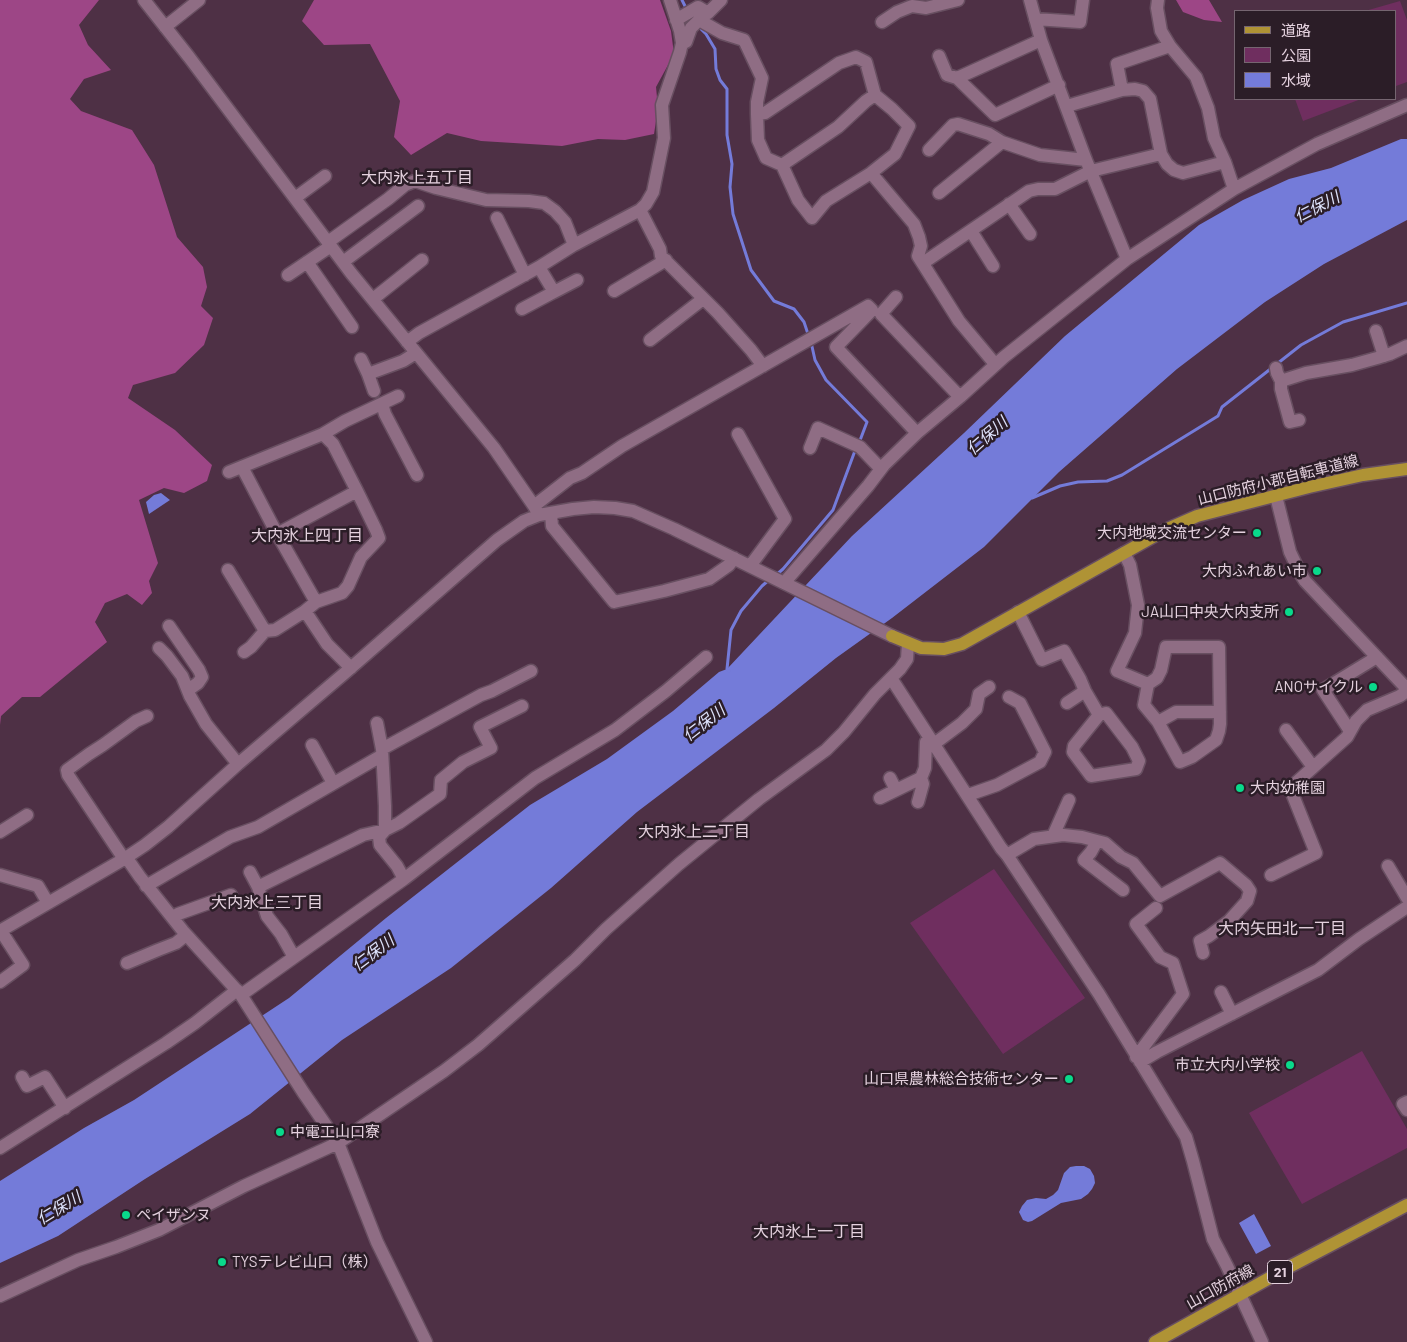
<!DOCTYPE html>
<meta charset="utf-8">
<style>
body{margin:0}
#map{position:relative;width:1407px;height:1342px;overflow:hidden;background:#4e3045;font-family:Barlow,"Noto Sans JP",sans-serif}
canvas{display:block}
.legend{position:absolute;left:1234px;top:10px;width:162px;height:90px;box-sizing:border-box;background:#2b1d27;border:1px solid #756570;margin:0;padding:6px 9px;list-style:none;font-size:15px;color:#e4d1de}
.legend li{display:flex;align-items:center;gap:10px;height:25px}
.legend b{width:25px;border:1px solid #756570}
</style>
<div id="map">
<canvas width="1407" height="1342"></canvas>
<ul class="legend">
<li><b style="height:6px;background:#af9335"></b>道路</li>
<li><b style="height:14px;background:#6f2e5f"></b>公園</li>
<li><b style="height:14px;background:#747bd9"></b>水域</li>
</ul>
</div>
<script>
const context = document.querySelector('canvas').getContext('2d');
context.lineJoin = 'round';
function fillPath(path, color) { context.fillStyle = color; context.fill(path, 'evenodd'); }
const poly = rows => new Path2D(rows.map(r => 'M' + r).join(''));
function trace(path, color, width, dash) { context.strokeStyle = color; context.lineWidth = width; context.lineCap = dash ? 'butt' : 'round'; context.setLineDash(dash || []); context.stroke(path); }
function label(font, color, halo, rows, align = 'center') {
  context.font = font + ' Barlow,"Noto Sans JP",sans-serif'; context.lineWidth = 5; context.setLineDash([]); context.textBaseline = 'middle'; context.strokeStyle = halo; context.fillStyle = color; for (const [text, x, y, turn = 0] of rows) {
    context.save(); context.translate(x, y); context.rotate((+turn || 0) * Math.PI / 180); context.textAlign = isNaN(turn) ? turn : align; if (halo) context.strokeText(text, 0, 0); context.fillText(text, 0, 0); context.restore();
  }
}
const green = poly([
 [1400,1,1407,20,1407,82,1396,86,1396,11,1365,11],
 [1295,99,1361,99,1303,121],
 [994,869,1085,998,1003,1054,910,923],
 [1362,1051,1407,1129,1407,1148,1302,1204,1249,1113]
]);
const forest = poly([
 [0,0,99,0,79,25,88,45,111,70,84,79,70,99,81,111,132,130,154,165,177,237,203,267,207,287,201,306,213,318,204,345,175,373,133,385,128,398,175,430,212,465,207,481,184,493,164,488,139,500,158,563,149,581,152,593,142,605,127,594,105,603,95,622,107,642,40,697,22,697,1,716,0,725],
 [314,0,660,0,671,31,674,54,656,87,658,108,654,134,625,140,598,139,562,146,481,141,447,133,411,155,394,137,400,101,370,44,324,45,302,21],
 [1176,0,1209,0,1222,22,1204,20,1183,12]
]);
const water = poly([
 [1401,139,1407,139,1407,220,1324,264,1265,302,1177,369,1059,472,984,547,892,618,836,658,774,708,637,812,551,888,451,968,342,1040,250,1114,145,1179,58,1236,0,1263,0,1181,84,1128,134,1100,289,998,386,918,530,805,607,759,673,711,719,672,727,669,852,536,964,433,1065,336,1199,225,1243,200,1289,179,1331,168],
 [161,493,170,500,149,514,146,502,154,495],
 [1076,1166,1084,1166,1090,1169,1094,1176,1095,1183,1092,1189,1088,1194,1081,1199,1061,1203,1032,1221,1028,1222,1023,1220,1019,1212,1022,1206,1027,1200,1036,1198,1046,1199,1053,1195,1058,1190,1064,1173,1070,1167],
 [1254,1214,1271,1246,1256,1254,1239,1223]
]);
const stream = poly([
 [682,0,687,10],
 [698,26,706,34,715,49,716,69,720,80,727,89,727,135,732,164,730,187,733,214,751,270,774,301,794,309,804,322,809,337],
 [811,342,815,360,826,380,867,422,859,443],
 [1032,498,1060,486,1078,482,1107,481,1122,475,1218,416,1222,407,1301,345,1343,322,1407,303],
 [775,576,783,569,833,510,856,448],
 [729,671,727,669,731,630,741,611,762,586,770,579]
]);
const minor = poly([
 [144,0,189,57,351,273,494,448,534,506,539,515],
 [1030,0,1041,40,1086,160,1127,259],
 [1158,0,1157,8,1161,31,1170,46,1196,77,1208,108,1214,138,1225,162,1234,189],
 [1035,19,1080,22,1083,0],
 [676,20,698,7,708,13,721,0],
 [882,22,897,12,912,6,926,8,958,0],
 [165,27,199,0],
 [682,43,686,42,691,28,699,20,722,33,744,40,762,78,757,102,757,114,758,140,766,158,782,165,798,200,812,218,826,201,871,173,895,154,909,126,892,109,875,95,866,62,856,57,839,63,765,113,757,114],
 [939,56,947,75,957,78,995,115,1059,85],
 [957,78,1041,40],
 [1122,90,1117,64,1170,46],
 [1067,106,1122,90,1135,89,1143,91,1150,99,1161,154,1167,164,1174,170,1183,173,1225,162],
 [929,150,953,125,958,124,989,134,1002,142],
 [782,165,838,127,866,101,875,95],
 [871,173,914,224,919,237,921,246,918,256,959,321,995,364],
 [939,193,1002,142,1040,155,1086,160],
 [295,198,325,176],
 [1009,204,1030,234],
 [640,210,660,249,661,256,718,313,751,350,763,366],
 [497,218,525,275],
 [971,231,993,266],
 [328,242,388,199,405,185,415,181,436,188,486,200,529,201,544,203,555,211,565,222,574,245],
 [307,262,352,327],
 [343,262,418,206],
 [923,263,1029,191,1038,189,1055,189,1091,171,1161,154],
 [539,267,554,292,577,280],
 [288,275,331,246],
 [614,291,666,260],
 [896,297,881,314,960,397],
 [373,299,422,260],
 [522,309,554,292],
 [1376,331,1384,356],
 [650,340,703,299],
 [407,342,419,333,539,267,574,245,640,210,646,204,653,192,664,138,662,105,680,52,682,43,680,31,670,0],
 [361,359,368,374,403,361,416,353],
 [1276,368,1277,373,1281,381],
 [368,374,374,391],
 [382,404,385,414,417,475],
 [1299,420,1290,422,1281,389,1281,381,1306,373,1352,365,1377,358,1390,354,1407,346],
 [323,434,345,421,398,396],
 [738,434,785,519,750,566],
 [810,448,818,428,860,447,881,469],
 [242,467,275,530,316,602],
 [229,472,323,434,333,444,357,491,376,530,379,538,361,557,348,586,342,593,316,602,305,611],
 [1276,496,1290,552,1300,573,1305,581,1407,689],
 [534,506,570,478,582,473,622,446,868,306,872,310,836,347,917,433],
 [551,513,552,526,614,602,664,591,709,579,729,565,734,558],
 [277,534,357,491],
 [1124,553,1130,565,1138,605,1135,633,1117,671,1148,684,1144,705,1158,722,1180,762,1192,757,1216,740,1219,731,1220,724,1219,647,1166,647,1161,670,1157,678,1148,684],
 [228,570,265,631,275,630,305,611,327,644,351,668],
 [784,583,868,486,884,465,917,433,960,397,1004,357,1127,259,1234,189,1317,144,1407,105],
 [1018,612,1042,660,1064,651,1080,679,1085,691,1099,715,1074,746,1073,752,1091,776,1136,769,1139,761,1132,747,1106,713,1099,715],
 [169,626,199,670,202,677,198,683,188,690],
 [159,648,167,656,182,676,190,696,206,724,238,764],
 [244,652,251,647,265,631],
 [891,678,1001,848,1007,855,1099,994,1186,1137,1193,1161,1213,1239,1227,1266,1262,1342],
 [1067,703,1085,691],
 [1158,722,1176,712,1220,712],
 [377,723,382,749,385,806,385,830,379,837,380,845,397,866,404,879],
 [1286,730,1313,767],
 [1350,731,1323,690,1377,657],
 [934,744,962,723,976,709,979,694,989,687],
 [312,745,333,783],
 [382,749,481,695,492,691,531,671],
 [890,778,896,790],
 [968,795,997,785,1040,762,1045,752,1020,703,1009,697],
 [880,798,921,778,925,768,926,742,929,737],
 [918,802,923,784,921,778],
 [0,832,27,815],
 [1053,836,1069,800],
 [1097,841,1091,852,1084,860,1123,890],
 [1007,855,1034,839,1063,835,1082,837,1097,841,1105,843,1121,857,1133,863,1160,896,1220,863,1246,885,1250,891,1247,901,1229,921,1209,936,1200,941,1203,953],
 [126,857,140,877,183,931,241,995,303,1092,338,1143,377,1242,426,1342],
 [124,859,68,775,67,770,89,754,103,745,136,721,147,716],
 [1388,866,1407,898],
 [250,872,258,887,267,916,281,934,294,957],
 [0,875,38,886,48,903],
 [1271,875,1316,853,1290,788,1347,737,1356,721,1367,710,1400,696,1407,691],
 [146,886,230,837,258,827,381,756],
 [258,887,363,835,385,830,399,823,440,794,441,780,463,762,491,748,480,727,522,706],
 [173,918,178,914,231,895],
 [0,931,124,859,145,845,168,827,238,764,346,672,497,540,524,521,539,515,573,509,594,507,615,508,633,511,674,529,892,636],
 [127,963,158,950,176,943,186,935],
 [0,982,23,965,1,931],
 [1221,992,1232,1014],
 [241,995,404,879,535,778,615,730,666,691,706,657],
 [1136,1057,1183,994,1173,963,1160,957,1136,924,1156,908],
 [1140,1062,1157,1052,1318,970,1359,939,1407,907],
 [22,1077,27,1086,45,1077,65,1108],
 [1407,1102,1403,1104,1407,1110],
 [0,1148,166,1043,195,1023,237,990],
 [0,1296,78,1260,116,1247,159,1230,244,1186,338,1143,444,1071,478,1045,575,960,606,929,679,864,759,799,826,750,844,732,875,694,900,669,907,659,908,644]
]);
const major = poly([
 [892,636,921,648,944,649,962,644,1165,530,1197,516,1309,487,1363,475,1407,469],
 [1155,1342,1291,1266,1407,1205]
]);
const markers = [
 [1257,533,5,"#09d98b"],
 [1317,571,5,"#09d98b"],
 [1289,612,5,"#09d98b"],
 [1373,687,5,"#09d98b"],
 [1240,788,5,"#09d98b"],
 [1290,1065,5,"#09d98b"],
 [1069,1079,5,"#09d98b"],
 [280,1132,5,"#09d98b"],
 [126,1215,5,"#09d98b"],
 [222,1262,5,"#09d98b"]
];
const shields = [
 [1280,1272,25]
];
const shieldNames = [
 ["21",1280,1272]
];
const streetNames = [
 ["山口防府小郡自転車道線",1278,480,-14],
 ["山口防府線",1220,1287,-29]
];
const poiNames = [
 ["大内地域交流センター",1247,533],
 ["大内ふれあい市",1307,571],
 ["JA山口中央大内支所",1279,612],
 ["ANOサイクル",1363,687],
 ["大内幼稚園",1250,788,"left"],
 ["市立大内小学校",1280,1065],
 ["山口県農林総合技術センター",1059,1079],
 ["中電工山口寮",290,1132,"left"],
 ["ペイザンヌ",136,1215,"left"],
 ["TYSテレビ山口（株）",232,1262,"left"]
];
const neighbourhoodNames = [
 ["大内氷上五丁目",417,178],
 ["大内氷上四丁目",307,536],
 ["大内氷上二丁目",694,832],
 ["大内氷上三丁目",267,903],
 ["大内矢田北一丁目",1282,929],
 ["大内氷上一丁目",809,1232]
];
const waterNames = [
 ["仁保川",1317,207,-27],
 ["仁保川",987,436,-41],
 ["仁保川",704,723,-38],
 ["仁保川",373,953,-37],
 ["仁保川",59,1208,-31]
];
fillPath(green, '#6f2e5f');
fillPath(forest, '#9d4686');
fillPath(water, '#747bd9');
trace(stream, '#747bd9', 3);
trace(minor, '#684f61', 15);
trace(major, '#684f61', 15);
trace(minor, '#8f6d84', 12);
trace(major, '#af9335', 12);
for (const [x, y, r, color] of markers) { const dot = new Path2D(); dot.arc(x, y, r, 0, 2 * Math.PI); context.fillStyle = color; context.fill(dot); trace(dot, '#2b1d27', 2); }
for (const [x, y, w] of shields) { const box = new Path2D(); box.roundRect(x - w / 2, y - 11.5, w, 23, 4); context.fillStyle = '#2b1d27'; context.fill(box); trace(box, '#e4d1de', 1); }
label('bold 14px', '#e4d1de', null, shieldNames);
label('15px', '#e4d1de', '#2b1d27', streetNames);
label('15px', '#e4d1de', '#2b1d27', poiNames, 'right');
label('16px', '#e4d1de', '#2b1d27', neighbourhoodNames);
label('italic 16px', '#dde1fa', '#2b1d27', waterNames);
</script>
